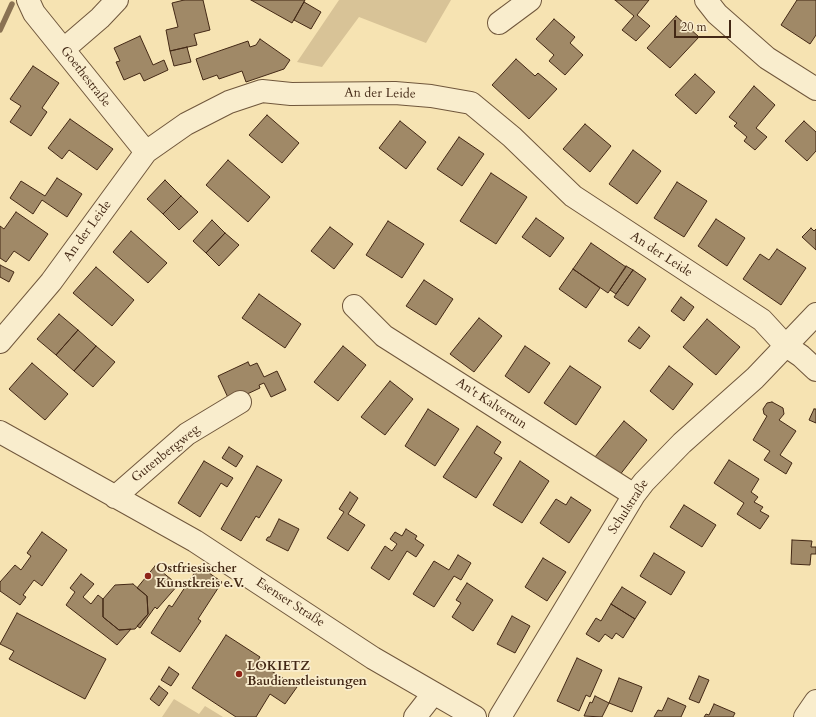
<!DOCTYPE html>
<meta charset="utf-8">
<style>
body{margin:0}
#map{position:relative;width:816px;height:717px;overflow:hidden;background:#f6e3b2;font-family:Cardo,serif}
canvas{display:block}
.scale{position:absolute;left:674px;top:20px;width:57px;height:18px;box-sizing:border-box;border:2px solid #432815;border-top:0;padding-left:5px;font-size:12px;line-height:14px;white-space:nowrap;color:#432815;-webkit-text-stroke:3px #f9edcd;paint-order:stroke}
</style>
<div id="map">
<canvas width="816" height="717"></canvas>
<div class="scale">20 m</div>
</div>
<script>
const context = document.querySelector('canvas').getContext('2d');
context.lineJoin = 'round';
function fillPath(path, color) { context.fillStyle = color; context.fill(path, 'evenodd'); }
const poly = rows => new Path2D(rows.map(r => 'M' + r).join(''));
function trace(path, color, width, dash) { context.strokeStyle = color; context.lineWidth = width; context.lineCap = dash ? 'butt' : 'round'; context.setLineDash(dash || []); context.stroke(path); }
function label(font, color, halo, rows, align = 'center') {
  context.font = font + ' Cardo,serif'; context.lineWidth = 3.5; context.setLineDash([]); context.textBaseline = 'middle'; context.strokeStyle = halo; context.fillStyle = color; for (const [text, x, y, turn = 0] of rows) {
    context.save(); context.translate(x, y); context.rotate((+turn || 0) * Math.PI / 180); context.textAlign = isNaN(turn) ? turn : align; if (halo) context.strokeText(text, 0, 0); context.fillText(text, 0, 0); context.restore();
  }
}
const green = poly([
 [339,0,451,0,426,43,359,17,322,67,297,62],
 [174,699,199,714,205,706,223,717,162,717]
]);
const stream = poly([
 [0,30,12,4]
]);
const building = poly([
 [184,0,203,0,210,30,194,34,197,45,170,51,166,30,178,27,172,3,184,0],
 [251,0,305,0,292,23,251,0],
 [615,0,649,0,637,15,650,26,636,41,622,30,634,16,615,0],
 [797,0,816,0,816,35,810,44,781,25,797,0],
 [304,2,321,12,311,29,294,20,304,2],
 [676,16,699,37,670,68,647,48,676,16],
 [554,19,575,37,570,43,583,55,565,75,549,61,554,55,536,39,554,19],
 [140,36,153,65,164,60,168,70,144,81,140,73,124,80,116,62,120,61,114,48,140,36],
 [260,39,290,60,284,69,246,82,242,71,219,79,217,75,203,80,196,59,248,41,250,47,256,45,260,39],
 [187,47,191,62,174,66,170,51,187,47],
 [516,59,535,76,538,73,557,89,529,119,492,85,516,59],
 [33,66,59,83,42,108,47,112,31,136,10,122,21,106,10,99,33,66],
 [695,74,715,92,696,114,675,95,695,74],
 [754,86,775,105,756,128,767,137,755,150,744,141,747,137,734,126,737,123,729,117,754,86],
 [267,115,299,143,282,163,249,135,267,115],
 [70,119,113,149,97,170,69,150,62,159,48,148,70,119],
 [400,121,426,142,406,169,379,148,400,121],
 [804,121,816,132,816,151,807,161,785,141,804,121],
 [585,124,611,146,590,172,563,149,585,124],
 [459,137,484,154,462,186,437,169,459,137],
 [633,150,661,171,637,204,609,184,633,150],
 [228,160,270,197,248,222,206,185,228,160],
 [491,173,527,197,496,244,460,221,491,173],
 [57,178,82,194,67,217,42,200,33,214,10,198,21,181,45,196,57,178],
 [165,180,181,196,163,214,147,199,165,180],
 [677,182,707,201,684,237,654,218,677,182],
 [181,196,198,212,179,230,163,214,181,196],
 [16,212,48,234,29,261,14,251,6,262,0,258,0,226,4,229,16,212],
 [536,218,564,238,550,257,522,237,536,218],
 [716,219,745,238,727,266,698,246,716,219],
 [212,220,225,233,206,253,193,241,212,220],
 [388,221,424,244,402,278,366,255,388,221],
 [330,227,353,244,334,269,311,251,330,227],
 [811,228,814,231,816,229,816,250,802,237,811,228],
 [131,231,167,263,148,283,113,252,131,231],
 [225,233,239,245,219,266,206,253,225,233],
 [591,243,626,267,608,293,573,269,591,243],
 [777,249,806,268,781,305,743,279,760,254,769,260,777,249],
 [0,265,14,272,9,282,0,277,0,265],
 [626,266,633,270,616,294,610,290,626,266],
 [96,267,134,300,112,326,73,293,96,267],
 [573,269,600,288,586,308,559,289,573,269],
 [633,270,646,279,628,306,614,297,633,270],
 [424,280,453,299,436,325,406,306,424,280],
 [259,294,301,324,285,348,242,318,259,294],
 [681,297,694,307,684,321,671,311,681,297],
 [59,314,78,330,56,355,37,339,59,314],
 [479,318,502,336,474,372,450,354,479,318],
 [707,319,740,347,716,375,683,347,707,319],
 [639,327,650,336,640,349,628,341,639,327],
 [78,330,96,346,74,371,56,355,78,330],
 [96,346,115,362,93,387,74,371,96,346],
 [343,346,366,365,338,401,314,382,343,346],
 [525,346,550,363,529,393,505,376,525,346],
 [248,362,250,366,257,363,264,377,277,371,286,390,271,397,264,383,259,385,260,388,230,402,218,376,248,362],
 [32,363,68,394,45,420,9,389,32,363],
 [570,366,601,387,576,425,544,403,570,366],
 [669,366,693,384,673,410,650,391,669,366],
 [390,381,413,399,385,435,361,417,390,381],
 [772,402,783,408,784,414,779,420,796,431,780,455,792,463,786,474,764,460,770,451,753,440,767,416,764,414,763,409,767,403,772,402],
 [428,409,459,429,435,466,405,446,428,409],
 [814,409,816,409,816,423,809,420,814,409],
 [624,421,647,440,619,476,595,457,624,421],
 [477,426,501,442,494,453,502,458,476,498,443,477,477,426],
 [229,447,243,456,236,467,222,458,229,447],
 [729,460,759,479,751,492,758,497,754,502,763,507,760,511,769,516,760,529,737,514,744,503,714,483,729,460],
 [204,461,233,478,227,487,221,483,200,517,178,503,204,461],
 [520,461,549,481,522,523,493,505,520,461],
 [257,466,282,480,259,518,256,516,241,541,221,529,257,466],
 [350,492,358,498,348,514,365,525,348,551,327,538,344,512,339,509,350,492],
 [571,497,591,510,569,543,540,523,556,499,566,505,571,497],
 [684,505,716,525,702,547,670,527,684,505],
 [279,519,299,529,288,551,266,540,268,537,270,537,279,519],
 [406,529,417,536,415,539,424,545,416,557,407,551,389,580,371,568,385,546,392,551,397,544,390,539,395,532,402,536,406,529],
 [42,532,67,550,42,586,34,580,23,595,26,597,20,605,0,591,0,582,15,565,21,570,31,556,27,553,42,532],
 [792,540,812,541,811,547,816,547,816,554,811,554,810,565,791,564,792,540],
 [654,553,685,572,671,595,640,576,654,553],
 [458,555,471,563,461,580,454,576,434,607,413,594,434,561,449,570,458,555],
 [543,558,566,572,547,601,525,587,543,558],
 [155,566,178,585,157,609,155,607,140,628,137,626,148,614,147,596,137,588,155,566],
 [199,566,222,582,198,619,201,621,180,652,151,633,169,605,172,607,199,566],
 [81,574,94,584,83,597,91,604,98,595,103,599,103,617,119,630,131,629,117,645,66,605,75,592,70,588,81,574],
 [467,583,493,600,473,631,452,617,461,603,456,600,467,583],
 [133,584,147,596,148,614,135,629,119,630,103,617,103,599,115,585,133,584],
 [622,587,646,602,635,619,611,604,622,587],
 [611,604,635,619,623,638,616,633,612,639,605,634,599,642,586,634,596,618,601,621,611,604],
 [17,613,106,659,85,699,9,659,14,651,0,644,17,613],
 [512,616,530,626,515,653,497,644,512,616],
 [226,635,260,657,257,662,297,687,285,704,270,694,256,717,236,717,192,688,226,635],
 [577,658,602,670,590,697,586,695,579,711,557,701,577,658],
 [169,667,179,674,171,686,161,680,169,667],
 [699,676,709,680,699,703,689,699,699,676],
 [619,678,642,687,632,712,609,703,619,678],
 [159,686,168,693,159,706,150,699,159,686],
 [595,696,609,703,602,717,584,716,590,702,592,703,595,696],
 [668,698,686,706,681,717,654,717,658,710,662,711,668,698],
 [714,704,735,713,733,717,704,717,706,714,709,715,714,704]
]);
const minor = poly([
 [28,0,34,13,146,152],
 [706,0,717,14,767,58,816,89],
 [499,23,530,0],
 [64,49,100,18,117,0],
 [354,306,384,336,634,495],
 [0,342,51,282,146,152,186,124,229,102,262,91,291,94,395,93,431,96,471,103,512,137,573,196,762,320,785,345,801,356,816,370],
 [0,432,195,541,373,658,475,717],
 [115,497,187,434,240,402],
 [415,717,433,694],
 [500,717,634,495,644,482,682,443,755,378,816,314],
 [805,717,816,701]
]);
const markers = [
 [148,576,4,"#8f2418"],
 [239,674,4,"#8f2418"]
];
const streetNames = [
 ["Goethestraße",85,77,52],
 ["An der Leide",380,94,1],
 ["An der Leide",88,231,-54],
 ["An der Leide",661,255,33],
 ["An't Kalvertun",491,404,33],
 ["Gutenbergweg",166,454,-39],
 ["Schulstraße",629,507,-57],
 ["Esenser Straße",290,603,33]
];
const poiNames = [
 ["Ostfriesischer",156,569],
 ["Kunstkreis e.V.",156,584],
 ["LOKIETZ",247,667],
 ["Baudienstleistungen",247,682]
];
fillPath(green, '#d8c397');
trace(stream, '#8a7253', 5.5);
fillPath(building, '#a08967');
trace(building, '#432815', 1);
trace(minor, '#70573c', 24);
trace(minor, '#f9edcd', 22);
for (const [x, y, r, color] of markers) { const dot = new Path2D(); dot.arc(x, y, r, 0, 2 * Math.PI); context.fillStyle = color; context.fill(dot); trace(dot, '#f9edcd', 1.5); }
label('13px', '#432815', '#f9edcd', streetNames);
label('bold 13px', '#432815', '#f9edcd', poiNames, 'left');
</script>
